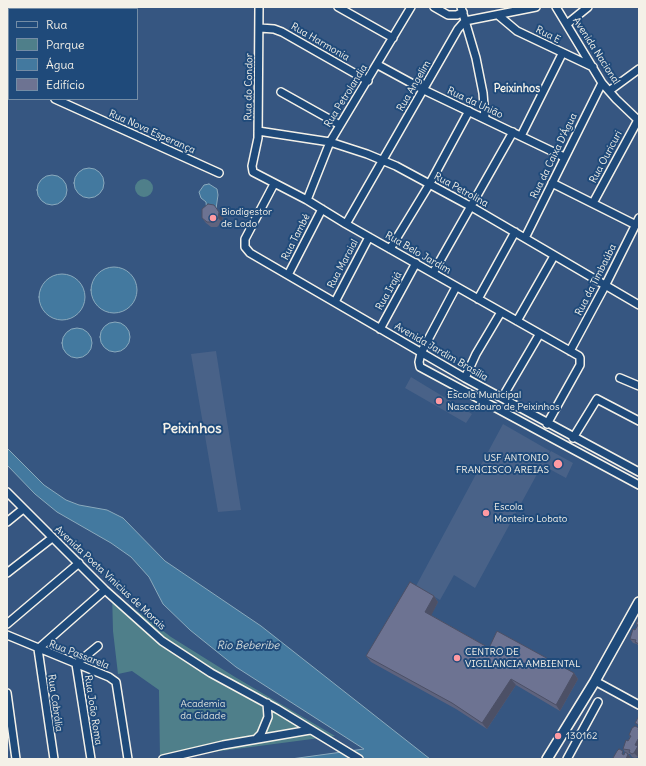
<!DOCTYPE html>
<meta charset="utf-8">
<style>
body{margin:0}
#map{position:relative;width:646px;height:766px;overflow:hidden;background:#365681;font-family:Delius,sans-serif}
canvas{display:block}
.frame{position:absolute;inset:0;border:8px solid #f4f1e8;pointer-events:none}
.legend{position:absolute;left:8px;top:8px;width:130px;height:92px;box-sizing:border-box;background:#1f4a7a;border:1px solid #748da6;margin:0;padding:5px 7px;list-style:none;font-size:12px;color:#f4f1e8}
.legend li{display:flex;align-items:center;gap:8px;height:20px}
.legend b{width:20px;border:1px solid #748da6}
</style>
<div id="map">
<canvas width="646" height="766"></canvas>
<div class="frame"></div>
<ul class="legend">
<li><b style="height:5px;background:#1f4a7a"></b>Rua</li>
<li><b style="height:11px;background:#4f7f8a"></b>Parque</li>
<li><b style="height:11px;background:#43799f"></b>Água</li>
<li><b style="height:11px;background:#6d7392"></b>Edifício</li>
</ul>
</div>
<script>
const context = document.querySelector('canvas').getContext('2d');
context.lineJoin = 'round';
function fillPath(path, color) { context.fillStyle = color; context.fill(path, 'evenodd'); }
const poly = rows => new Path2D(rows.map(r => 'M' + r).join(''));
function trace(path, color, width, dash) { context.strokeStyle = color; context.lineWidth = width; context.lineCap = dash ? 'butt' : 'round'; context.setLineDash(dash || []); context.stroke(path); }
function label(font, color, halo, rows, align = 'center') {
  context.font = font + ' Delius,sans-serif'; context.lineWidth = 4; context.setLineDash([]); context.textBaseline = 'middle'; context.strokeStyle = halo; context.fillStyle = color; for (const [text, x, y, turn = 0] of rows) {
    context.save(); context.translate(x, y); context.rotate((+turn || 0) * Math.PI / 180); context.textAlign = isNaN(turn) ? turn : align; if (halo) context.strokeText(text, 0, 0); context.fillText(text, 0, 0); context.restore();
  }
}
const built = poly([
 [216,351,241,510,218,512,191,354],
 [411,377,472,414,466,423,405,388],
 [503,424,550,451,544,462,551,451,573,463,566,478,542,465,475,588,454,575,440,600,416,586]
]);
const green = poly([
 '135 188a9 9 0 1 1 18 0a9 9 0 1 1-18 0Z',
 [112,592,171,637,235,677,335,736,160,759,159,690,132,671,118,674,113,631]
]);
const water = poly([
 [9,13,9,50,7,58,7,20,9,13],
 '74 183a15 15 0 1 1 30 0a15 15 0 1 1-30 0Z',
 '37 190a15 15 0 1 1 30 0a15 15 0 1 1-30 0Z',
 [209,184,217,189,218,195,216,209,207,212,206,202,201,198,199,192,204,185,209,184],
 '91 290a23 23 0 1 1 46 0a23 23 0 1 1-46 0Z',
 '39 297a23 23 0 1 1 46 0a23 23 0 1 1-46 0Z',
 '100 337a15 15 0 1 1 30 0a15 15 0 1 1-30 0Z',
 '62 343a15 15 0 1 1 30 0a15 15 0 1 1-30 0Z',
 [7,448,44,485,66,500,79,505,107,510,123,518,165,561,261,626,430,759,291,759,364,749,236,667,190,630,163,604,149,577,131,557,111,543,57,512,35,494,7,465,7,448]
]);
const minor = poly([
 [259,7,258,138,252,166,253,172,307,200,346,224,579,356,580,358,580,365,547,424],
 [338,7,393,38],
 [434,7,448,15,457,15,463,12],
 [461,7,476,58,483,93,485,118],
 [556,7,602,83,616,99,639,121],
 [59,9,60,7],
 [498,15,517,31,593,67],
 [567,24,588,7],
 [260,28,274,29,282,32,368,81],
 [378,65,424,90,564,157],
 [609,91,639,69],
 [281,92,340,125],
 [55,99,219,173],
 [258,131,330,142,367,154,396,166,470,206,639,305],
 [521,136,562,54],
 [552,183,636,225],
 [274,184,245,239,245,247,250,253,465,378,639,472],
 [307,200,330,142,411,7],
 [593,203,638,120],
 [346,224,458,29,465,21,536,7],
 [525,238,602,83],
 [390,249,429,185,469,111],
 [433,273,513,132],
 [288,275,322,209],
 [456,287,421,353,419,362,420,367,639,485],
 [478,299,515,232],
 [335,302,369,237],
 [517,321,554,256],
 [380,329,416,263],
 [570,351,605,286,639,218],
 [465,378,476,354,501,312],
 [620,378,639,386],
 [502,398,539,335],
 [573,438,597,399,639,421],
 [7,492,105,590,162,641,211,673,277,709,359,759],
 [7,522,23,509],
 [7,573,52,538],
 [7,624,79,563],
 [7,635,109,677,116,682,128,759],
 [595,681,639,705],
 [7,693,16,759],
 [257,738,261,734,268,717,267,703],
 [54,759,38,649,105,590],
 [91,759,76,664,98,646],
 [163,759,223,745,310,730],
 [567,759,598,702]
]);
const secondary = poly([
 [547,759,595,681,639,602]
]);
const wall = poly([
 [223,216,222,222,217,227,211,227,206,223,202,218],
 [434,596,438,602,431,615,489,648,574,673,578,679,560,711,516,685,487,729,456,709,371,662,366,656],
 [639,618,639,647,637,644,633,643,630,639,637,626,636,624],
 [639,728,639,754,638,757,635,758,632,757,630,754,628,754,632,759,613,759,613,758,625,754,625,752,623,749,630,737,629,735]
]);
const shadedWall = poly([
 [219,212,223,216,222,222,218,218],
 [434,596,438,602,430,618,425,612],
 [574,673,578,679,560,711,556,705],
 [511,679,516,685,487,729,482,723],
 [638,739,639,740,639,754,638,757,634,753,635,745],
 [628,754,632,759,626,759]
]);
const building = poly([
 [208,204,214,205,219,212,218,218,214,222,207,222,202,218,202,209,208,204],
 [410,582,434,596,425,612,489,648,497,631,574,673,556,705,511,679,482,723,452,703,366,656,410,582],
 [639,618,639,644,635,642,636,640,630,639,633,629,635,630,638,625,636,624,639,618],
 [639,716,639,725,635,723,639,716],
 [635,726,639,728,638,730,639,731,639,740,638,739,635,745,638,746,634,753,632,754,629,752,630,750,623,749,626,740,628,741,631,736,629,735,632,728,635,726],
 [619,749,623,751,622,754,624,755,625,752,628,754,626,759,615,759,613,758,617,751,619,749]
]);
const markers = [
 [213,218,4,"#ff9aa2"],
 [439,401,4,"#ff9aa2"],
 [558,464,5,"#ff9aa2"],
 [486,513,4,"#ff9aa2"],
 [457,658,4,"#ff9aa2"],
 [558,736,4,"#ff9aa2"]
];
const streetNames = [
 ["Rua E",548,35,27],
 ["Rua Harmonia",320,42,30],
 ["Avenida Nacional",596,51,57],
 ["Rua Angelim",414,86,-60],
 ["Rua do Condor",249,87,-89],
 ["Rua Petrolandia",346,96,-58],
 ["Rua da União",475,103,25],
 ["Rua Nova Esperança",152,132,24],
 ["Rua da Caixa D'Água",554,156,-64],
 ["Rua Ouricuri",606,157,-62],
 ["Rua Petrolina",461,190,29],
 ["Rua També",296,237,-63],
 ["Rua Belo Jardim",418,253,30],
 ["Rua Maraial",343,264,-62],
 ["Rua da Timbaúba",596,280,-63],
 ["Rua Irajá",389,291,-61],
 ["Avenida Jardim Brasília",441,352,30],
 ["Avenida Poeta Vinicius de Morais",110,578,43],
 ["Rua Passarela",79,655,21],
 ["Rua Cabrália",55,703,82],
 ["Rua João Roma",93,710,81]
];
const poiNames = [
 ["Biodigestor",221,212],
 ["de Lodo",221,224],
 ["Escola Municipal",447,395],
 ["Nascedouro de Peixinhos",447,407],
 ["USF ANTONIO",549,458,"right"],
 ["FRANCISCO AREIAS",549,470,"right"],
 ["Escola",494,507],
 ["Monteiro Lobato",494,519],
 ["CENTRO DE",465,652],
 ["VIGILANCIA AMBIENTAL",465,664],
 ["130162",566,736]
];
const parkNames = [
 ["Academia",203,704],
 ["da Cidade",203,716]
];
const neighbourhoodNames = [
 ["Peixinhos",517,89]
];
const waterNames = [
 ["Rio Beberibe",248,646]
];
const districtNames = [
 ["Peixinhos",192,429]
];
fillPath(built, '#496288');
fillPath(green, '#4f7f8a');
fillPath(water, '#43799f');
trace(water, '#8aa9bc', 1);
trace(minor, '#f4f1e8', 10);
trace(secondary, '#f4f1e8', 12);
trace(minor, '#1f4a7a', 7);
trace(secondary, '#1f4a7a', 9);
fillPath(wall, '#5e637e');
fillPath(shadedWall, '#4c5066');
fillPath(building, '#6d7392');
trace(building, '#4c5066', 1);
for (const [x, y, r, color] of markers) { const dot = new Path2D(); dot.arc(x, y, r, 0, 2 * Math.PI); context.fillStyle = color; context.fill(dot); trace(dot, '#1f4a7a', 1.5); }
label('10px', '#f4f1e8', '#1f4a7a', streetNames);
label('10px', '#f4f1e8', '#1f4a7a', poiNames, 'left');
label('10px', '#dbe0da', '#1f4a7a', parkNames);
label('bold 11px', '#f4f1e8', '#1f4a7a', neighbourhoodNames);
label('italic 11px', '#d9dfdd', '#1f4a7a', waterNames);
label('bold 14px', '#f4f1e8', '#1f4a7a', districtNames);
</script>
